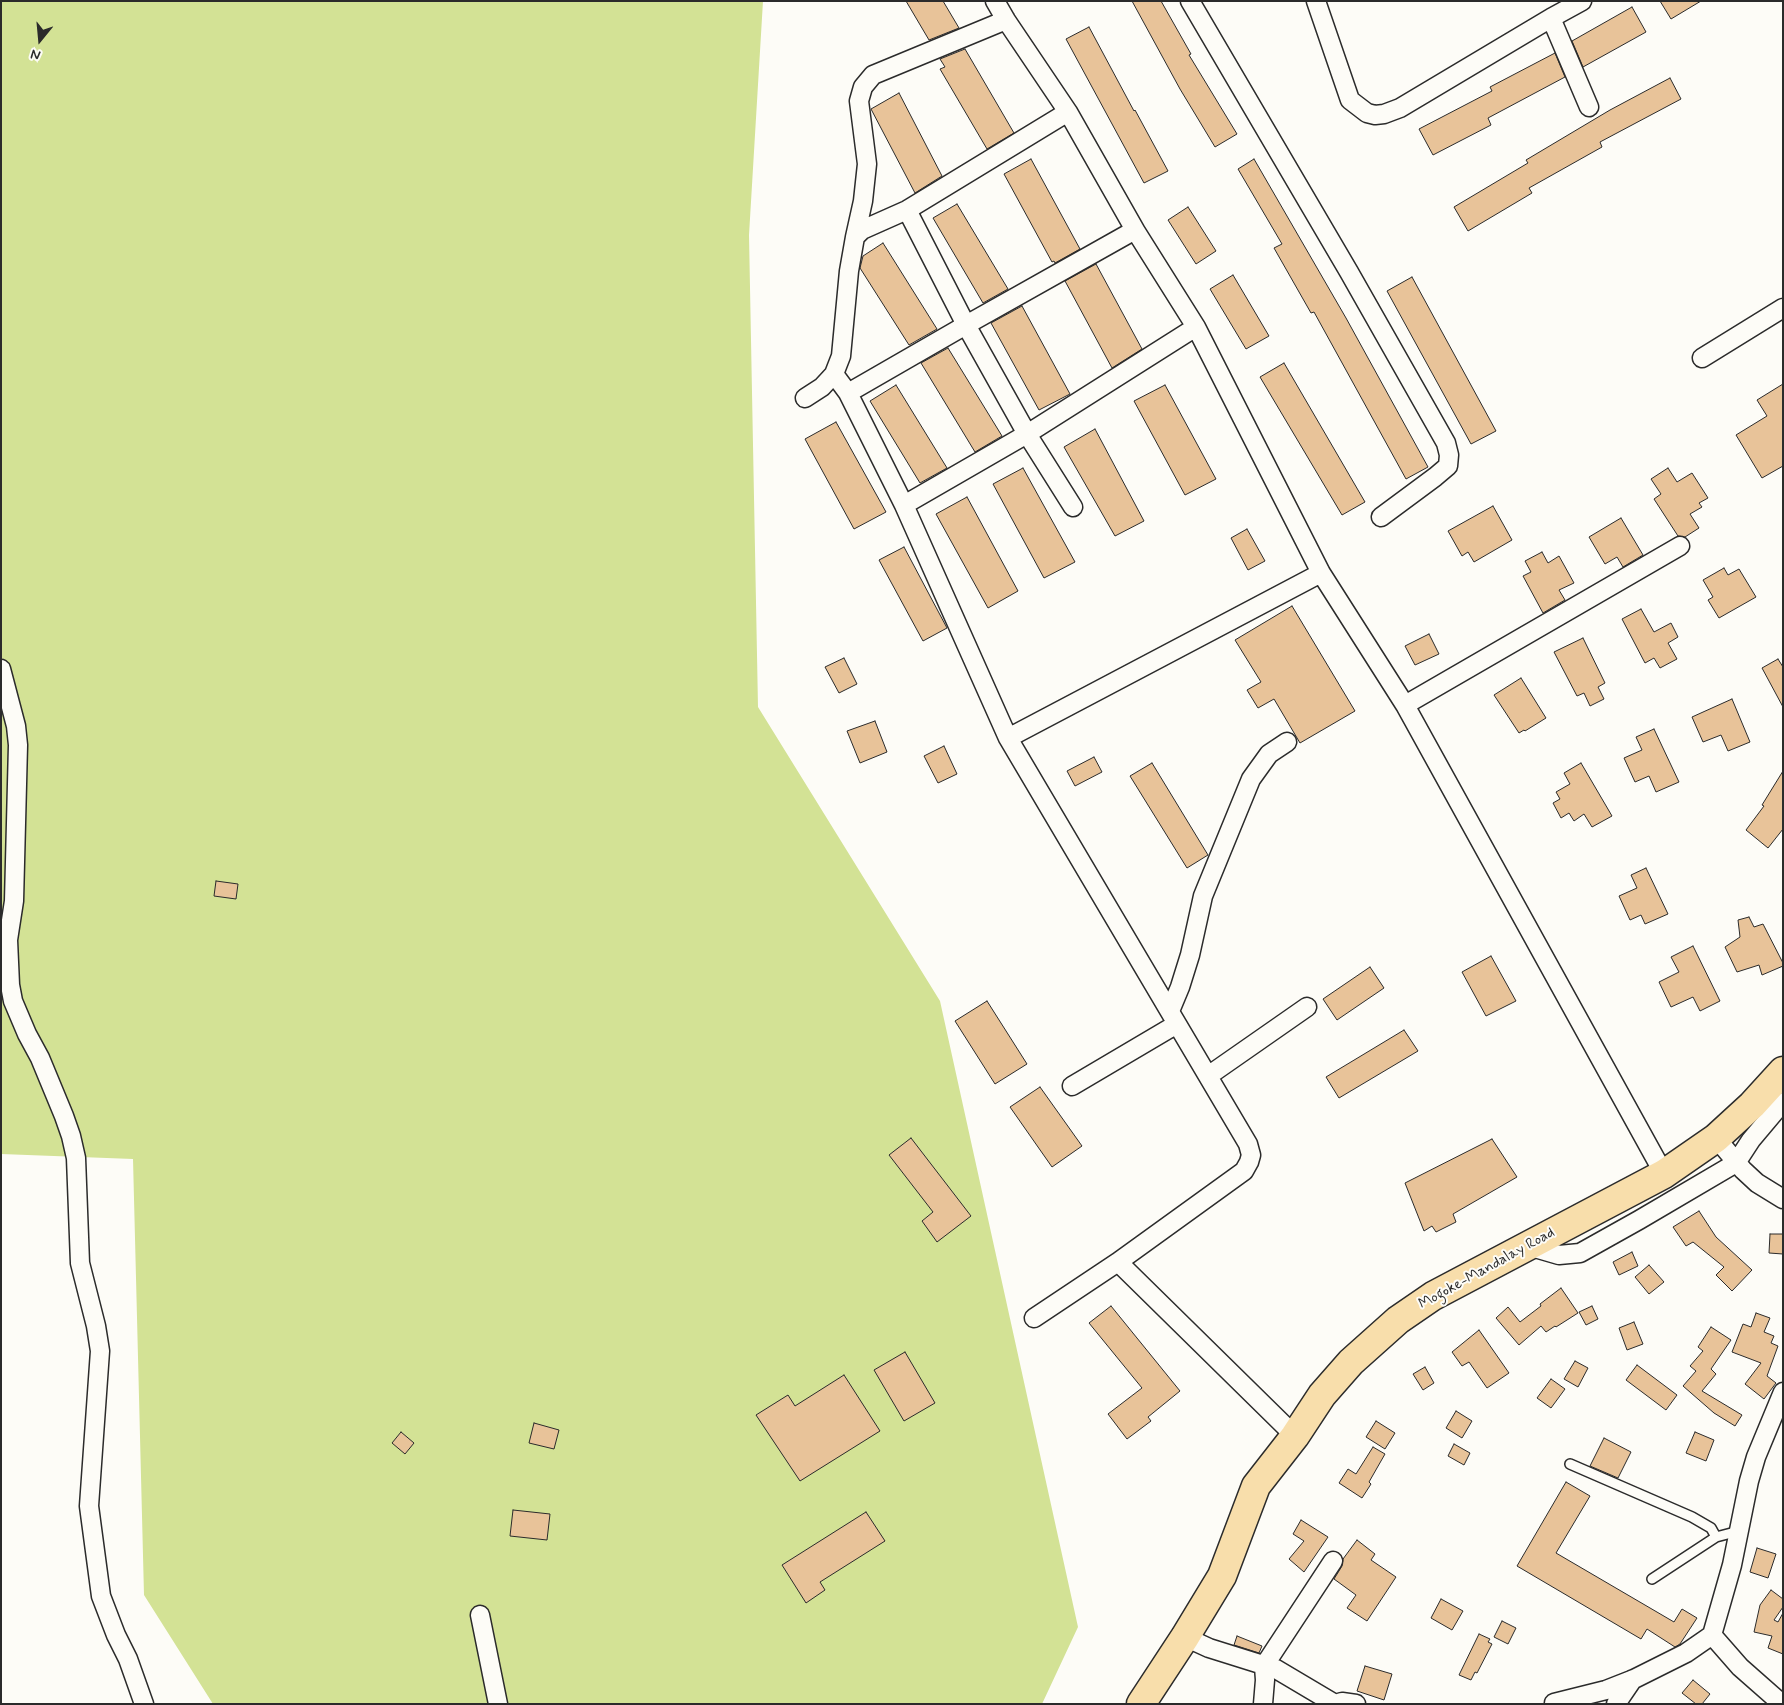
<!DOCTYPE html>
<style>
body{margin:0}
#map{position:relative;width:1784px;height:1705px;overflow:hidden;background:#fdfcf7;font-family:Mynerve,sans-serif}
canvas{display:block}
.frame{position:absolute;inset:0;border:2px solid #2b2b2b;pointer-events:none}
.north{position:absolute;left:15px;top:15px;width:50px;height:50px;-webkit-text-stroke:4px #fdfcf7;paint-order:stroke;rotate:197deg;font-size:14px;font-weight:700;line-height:20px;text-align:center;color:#2b2b2b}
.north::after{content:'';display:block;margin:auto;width:18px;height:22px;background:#2b2b2b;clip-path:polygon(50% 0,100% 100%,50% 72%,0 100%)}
</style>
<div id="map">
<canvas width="1784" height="1705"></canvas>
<div class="frame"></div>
<div class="north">N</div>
</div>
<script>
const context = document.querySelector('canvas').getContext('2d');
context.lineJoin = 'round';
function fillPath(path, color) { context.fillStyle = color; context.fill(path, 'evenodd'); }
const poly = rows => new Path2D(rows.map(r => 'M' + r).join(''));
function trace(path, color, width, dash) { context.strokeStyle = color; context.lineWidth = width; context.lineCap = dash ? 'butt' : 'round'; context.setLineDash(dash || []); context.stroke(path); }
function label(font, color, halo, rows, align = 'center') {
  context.font = font + ' Mynerve,sans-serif'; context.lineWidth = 4; context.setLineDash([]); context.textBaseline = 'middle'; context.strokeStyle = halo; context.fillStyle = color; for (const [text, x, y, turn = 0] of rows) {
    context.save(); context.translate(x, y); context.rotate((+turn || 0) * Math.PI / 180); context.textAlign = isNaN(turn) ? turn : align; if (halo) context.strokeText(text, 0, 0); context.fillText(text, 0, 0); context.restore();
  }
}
const green = poly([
 [1,1,763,1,749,235,758,707,940,1001,1078,1627,1042,1704,213,1704,144,1595,133,1159,1,1154]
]);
const building = poly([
 [906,1,943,1,959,28,929,40,906,1],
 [1132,1,1161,1,1191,54,1189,55,1237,134,1215,147,1180,89,1132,1],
 [1660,1,1701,1,1671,19,1660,1],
 [1632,7,1646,32,1583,67,1572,41,1632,7],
 [1089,27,1134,111,1135,110,1168,171,1144,183,1066,39,1089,27],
 [965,49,1014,133,987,149,940,69,945,67,940,59,965,49],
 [1555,53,1565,77,1488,118,1491,125,1433,155,1419,129,1492,91,1490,87,1555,53],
 [1670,78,1681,99,1600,142,1602,147,1529,188,1532,193,1468,231,1454,207,1528,163,1526,160,1610,110,1670,78],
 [899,93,942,176,915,193,871,109,899,93],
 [1031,159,1080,249,1055,263,1054,261,1052,262,1004,174,1031,159],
 [1254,159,1346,318,1428,467,1406,479,1314,312,1311,313,1274,248,1282,244,1238,169,1254,159],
 [957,204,1008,289,983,303,933,218,957,204],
 [1188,207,1216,251,1196,264,1168,220,1188,207],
 [883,243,937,329,909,345,860,268,863,256,883,243],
 [1096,264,1142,349,1112,368,1065,281,1096,264],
 [1233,275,1269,336,1246,349,1210,289,1233,275],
 [1412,277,1496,431,1471,444,1387,291,1412,277],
 [1022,306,1070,394,1039,410,991,323,1022,306],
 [948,348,1002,436,975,452,921,363,948,348],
 [1284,363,1365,502,1342,515,1260,377,1284,363],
 [1783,384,1783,466,1762,478,1736,435,1767,416,1757,400,1783,384],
 [896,385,947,468,920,483,870,401,896,385],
 [1165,385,1216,479,1185,495,1134,401,1165,385],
 [836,422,886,512,854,529,805,439,836,422],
 [1095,429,1144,521,1115,536,1064,447,1095,429],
 [1023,468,1075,562,1044,578,993,484,1023,468],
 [1668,468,1677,482,1692,473,1708,498,1699,503,1702,507,1690,514,1699,528,1685,537,1678,536,1654,499,1661,494,1651,479,1668,468],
 [967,497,1018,591,988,608,936,514,967,497],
 [1493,506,1512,540,1474,562,1468,552,1462,556,1448,531,1493,506],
 [1621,518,1643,555,1623,567,1617,557,1605,564,1589,537,1621,518],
 [1247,529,1265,561,1248,570,1231,538,1247,529],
 [904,547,947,628,923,641,879,560,904,547],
 [1542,552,1548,563,1559,556,1574,583,1559,590,1565,600,1543,613,1523,576,1531,572,1525,561,1542,552],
 [1724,568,1728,575,1739,569,1756,597,1719,618,1708,600,1713,597,1703,580,1724,568],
 [1292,606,1355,711,1300,743,1274,699,1258,708,1247,690,1261,682,1235,640,1292,606],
 [1641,609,1654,632,1671,623,1678,637,1668,643,1677,659,1660,668,1654,658,1645,663,1622,619,1641,609],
 [1429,634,1439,654,1415,665,1405,646,1429,634],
 [1583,638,1605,683,1598,687,1604,699,1590,706,1584,693,1577,696,1554,652,1583,638],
 [844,658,857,684,839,693,825,667,844,658],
 [1778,659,1783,667,1783,707,1762,668,1778,659],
 [1521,678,1546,718,1525,731,1524,730,1519,733,1494,695,1521,678],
 [1732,699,1750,742,1728,751,1721,735,1703,742,1692,717,1732,699],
 [875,721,887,752,860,763,847,731,875,721],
 [1654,729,1679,782,1656,792,1649,776,1635,782,1624,758,1642,750,1636,737,1654,729],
 [944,746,957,774,938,783,924,756,944,746],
 [1094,757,1102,772,1075,786,1067,771,1094,757],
 [1152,763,1208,855,1187,868,1130,776,1152,763],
 [1581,763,1612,816,1592,827,1584,814,1574,821,1569,813,1561,818,1553,803,1560,799,1556,792,1570,784,1564,773,1581,763],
 [1783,771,1783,829,1768,848,1746,830,1764,806,1762,805,1783,771],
 [1646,868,1668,914,1645,924,1641,915,1630,920,1619,896,1637,888,1631,875,1646,868],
 [216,881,238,884,236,899,214,896,216,881],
 [1749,917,1754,927,1763,924,1783,963,1783,966,1762,975,1759,965,1737,972,1725,947,1740,937,1738,920,1749,917],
 [1693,946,1720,1001,1700,1011,1693,997,1671,1007,1659,982,1679,972,1671,957,1693,946],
 [1491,956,1516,1001,1486,1016,1462,972,1491,956],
 [1370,967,1384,988,1337,1020,1323,999,1370,967],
 [987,1001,1027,1064,995,1084,955,1021,987,1001],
 [1404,1030,1418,1051,1339,1098,1326,1077,1404,1030],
 [1040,1087,1082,1146,1052,1167,1010,1107,1040,1087],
 [911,1138,971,1216,937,1242,922,1221,933,1212,889,1155,911,1138],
 [1492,1139,1517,1177,1453,1214,1456,1222,1436,1232,1432,1226,1424,1231,1405,1183,1492,1139],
 [1699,1211,1716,1237,1752,1270,1732,1291,1716,1275,1724,1267,1693,1242,1686,1246,1673,1227,1699,1211],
 [1770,1234,1783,1234,1783,1254,1769,1253,1770,1234],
 [1632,1252,1638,1266,1619,1275,1613,1262,1632,1252],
 [1649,1265,1664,1282,1649,1294,1635,1277,1649,1265],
 [1561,1288,1578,1313,1556,1327,1555,1326,1546,1332,1541,1326,1519,1345,1496,1318,1508,1307,1520,1322,1541,1306,1540,1304,1561,1288],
 [1111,1306,1180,1391,1148,1417,1151,1421,1127,1439,1108,1414,1142,1388,1089,1323,1111,1306],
 [1592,1306,1598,1319,1586,1325,1579,1312,1592,1306],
 [1756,1313,1770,1318,1764,1332,1774,1336,1771,1343,1778,1346,1767,1376,1776,1383,1764,1399,1745,1384,1761,1363,1732,1352,1743,1324,1751,1327,1756,1313],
 [1634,1322,1643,1344,1627,1350,1619,1328,1634,1322],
 [1711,1327,1731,1340,1711,1369,1716,1374,1702,1391,1742,1415,1735,1426,1714,1413,1683,1386,1696,1371,1690,1366,1703,1351,1698,1347,1711,1327],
 [1479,1330,1509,1373,1487,1388,1469,1362,1462,1366,1452,1352,1479,1330],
 [905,1352,935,1403,904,1421,874,1370,905,1352],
 [1575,1361,1588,1368,1578,1387,1564,1379,1575,1361],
 [1637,1365,1677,1395,1666,1410,1626,1380,1637,1365],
 [1425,1367,1434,1383,1423,1390,1413,1374,1425,1367],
 [844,1375,880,1431,800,1481,756,1415,788,1395,795,1406,844,1375],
 [1551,1379,1565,1389,1551,1408,1537,1398,1551,1379],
 [1456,1411,1472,1421,1462,1438,1446,1428,1456,1411],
 [1376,1421,1395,1433,1385,1449,1366,1437,1376,1421],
 [534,1423,559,1430,554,1449,529,1443,534,1423],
 [401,1432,414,1443,405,1454,392,1443,401,1432],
 [1695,1432,1714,1440,1706,1461,1686,1453,1695,1432],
 [1604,1438,1631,1452,1618,1478,1590,1466,1604,1438],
 [1454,1444,1470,1453,1464,1465,1448,1456,1454,1444],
 [1373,1447,1385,1454,1369,1482,1371,1484,1362,1498,1339,1483,1348,1469,1356,1474,1373,1447],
 [1566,1482,1590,1496,1556,1553,1674,1622,1682,1609,1697,1618,1680,1644,1675,1647,1647,1629,1641,1639,1517,1566,1566,1482],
 [513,1510,550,1514,547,1540,510,1536,513,1510],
 [866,1512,885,1541,820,1582,825,1590,806,1603,782,1565,866,1512],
 [1301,1520,1328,1537,1304,1572,1289,1559,1304,1541,1293,1534,1301,1520],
 [1357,1540,1375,1554,1371,1560,1396,1577,1367,1621,1347,1608,1356,1595,1334,1579,1342,1566,1343,1559,1357,1540],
 [1757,1548,1776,1554,1768,1578,1750,1572,1757,1548],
 [1771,1590,1783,1599,1783,1607,1774,1620,1778,1622,1783,1613,1783,1654,1768,1648,1772,1636,1754,1632,1760,1605,1771,1590],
 [1441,1599,1463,1611,1452,1630,1431,1618,1441,1599],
 [1502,1621,1516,1628,1508,1644,1494,1637,1502,1621],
 [1479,1634,1490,1639,1488,1642,1492,1644,1477,1673,1475,1672,1471,1680,1459,1675,1479,1634],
 [1237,1636,1262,1646,1259,1653,1234,1645,1237,1636],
 [1365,1666,1392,1674,1384,1700,1357,1691,1365,1666],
 [1693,1680,1710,1694,1702,1704,1696,1704,1682,1693,1693,1680]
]);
const lane = poly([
 [1570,1464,1692,1517,1711,1528,1716,1537],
 [1652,1579,1716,1537,1739,1531]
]);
const street = poly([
 [995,1,1006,20,1068,112,1135,230,1196,327,1321,573,1405,705,1664,1174],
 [1190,1,1349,272,1446,443,1449,455,1448,466,1435,477,1381,517],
 [1316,1,1350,100,1367,113,1375,115,1384,114,1400,108,1551,18,1589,107],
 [1551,18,1582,1],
 [907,210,966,325,1027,434,1073,507],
 [855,237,863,201,867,164,859,101,863,87,873,75,1006,20],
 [1702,358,1783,308],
 [834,374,848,393,904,505,1008,738,1248,1144,1251,1155,1249,1162,1244,1171,1118,1262,1295,1436],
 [848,393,966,325,1135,230],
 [805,398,822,387,834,374,841,356,849,271,855,237,862,230,907,210,1068,112],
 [904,505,1027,434,1196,327],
 [1,669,16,726,18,745,14,901,8,940,10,985,13,1001,27,1034,40,1058,64,1116,71,1136,76,1158,80,1263,96,1326,100,1351,89,1506,101,1596,116,1635,128,1659,144,1704],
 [1405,705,1680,546],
 [1008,738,1321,573],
 [1170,1011,1180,987,1190,955,1203,896,1251,779,1269,754,1287,742],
 [1208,1076,1307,1007],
 [1072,1086,1177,1024],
 [1716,1138,1743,1170,1757,1183,1783,1199],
 [1528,1246,1559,1255,1580,1253,1639,1220,1736,1163,1751,1140,1783,1102],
 [1034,1318,1118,1262],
 [480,1615,498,1704],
 [1185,1637,1209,1648,1276,1669,1335,1704,1342,1702,1356,1704],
 [1554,1703,1606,1690,1634,1679,1686,1653,1712,1635],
 [1263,1704,1265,1680,1264,1666,1333,1561],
 [1616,1704,1633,1679],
 [1782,1704,1740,1667,1712,1635,1732,1565,1749,1481,1756,1457,1783,1392]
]);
const highway = poly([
 [1141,1704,1185,1637,1222,1576,1256,1486,1295,1436,1322,1395,1351,1362,1398,1320,1433,1296,1664,1174,1716,1138,1752,1105,1783,1071]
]);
const streetNames = [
 ["Mogoke-Mandalay Road",1487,1269,-29]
];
fillPath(green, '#d3e295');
fillPath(building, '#e8c399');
trace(building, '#2b2b2b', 1);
trace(lane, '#2b2b2b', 12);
trace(street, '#2b2b2b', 21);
trace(highway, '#2b2b2b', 31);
trace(lane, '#fdfcf7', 9);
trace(street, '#fdfcf7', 18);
trace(highway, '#f8deab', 28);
label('15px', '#2b2b2b', '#fdfcf7', streetNames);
</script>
